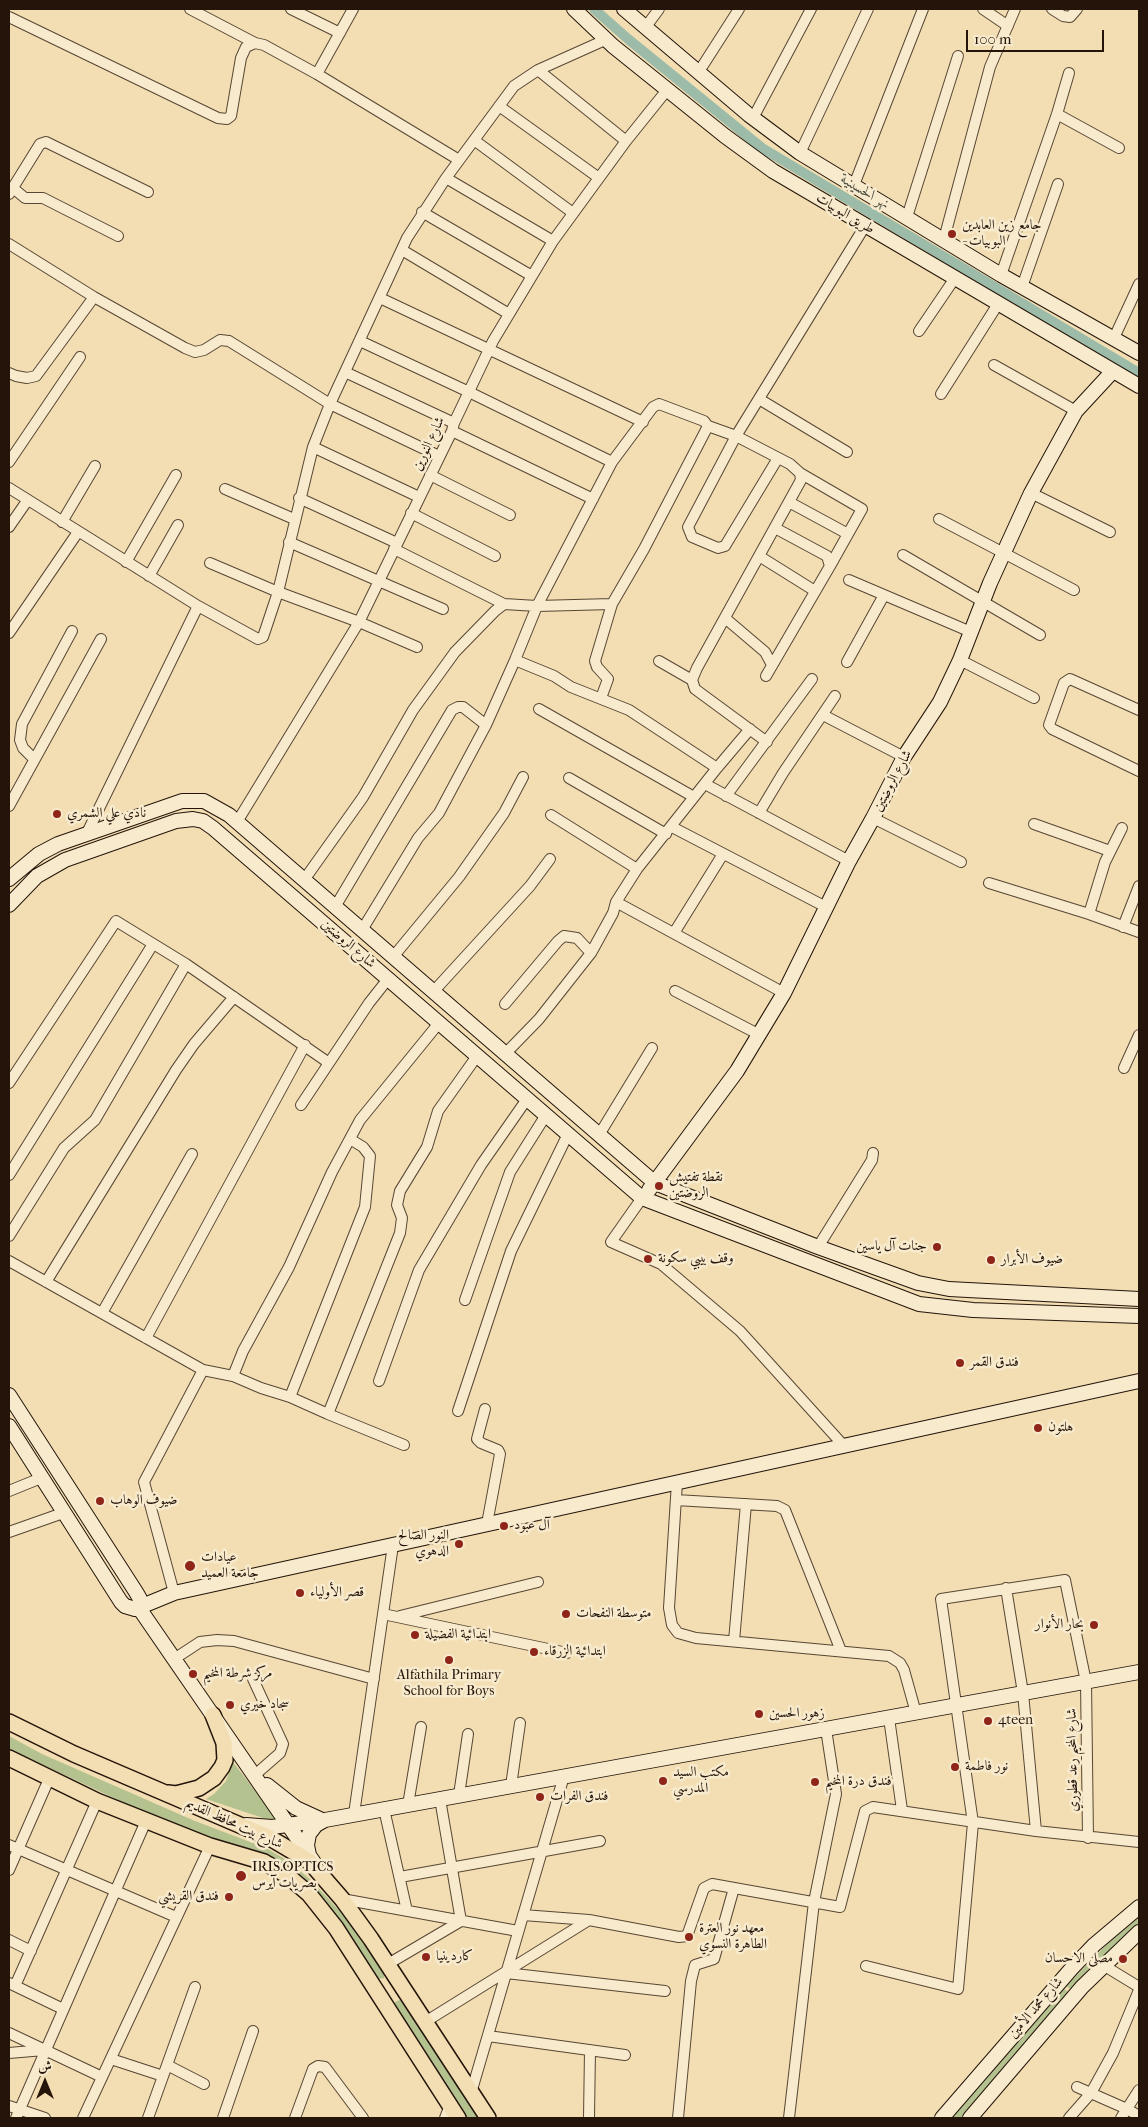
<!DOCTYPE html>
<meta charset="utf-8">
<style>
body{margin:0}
#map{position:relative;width:1148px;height:2127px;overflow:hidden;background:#f2deb2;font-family:"IM FELL French Canon",Amiri,serif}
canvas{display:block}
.frame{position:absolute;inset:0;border:10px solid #24140a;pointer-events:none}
.north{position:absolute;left:20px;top:2057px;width:50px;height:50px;-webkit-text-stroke:4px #f7eacd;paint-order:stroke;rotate:0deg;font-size:14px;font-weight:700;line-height:20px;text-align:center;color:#24140a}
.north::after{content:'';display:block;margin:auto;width:18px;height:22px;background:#24140a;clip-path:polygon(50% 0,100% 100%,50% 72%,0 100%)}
.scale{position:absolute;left:966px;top:30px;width:138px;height:22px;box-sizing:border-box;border:2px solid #24140a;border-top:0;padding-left:6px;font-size:15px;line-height:18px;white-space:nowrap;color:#24140a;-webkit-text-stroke:4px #f7eacd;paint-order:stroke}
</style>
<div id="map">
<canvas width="1148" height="2127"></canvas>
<div class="frame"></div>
<div class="north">ش</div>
<div class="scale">100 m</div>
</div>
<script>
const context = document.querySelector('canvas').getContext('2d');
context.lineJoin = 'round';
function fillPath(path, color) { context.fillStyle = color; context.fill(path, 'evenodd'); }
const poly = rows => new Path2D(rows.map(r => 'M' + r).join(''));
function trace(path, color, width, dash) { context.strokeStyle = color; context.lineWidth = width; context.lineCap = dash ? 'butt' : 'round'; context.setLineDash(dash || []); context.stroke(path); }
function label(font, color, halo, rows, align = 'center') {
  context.font = font + ' "IM FELL French Canon",Amiri,serif'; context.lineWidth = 5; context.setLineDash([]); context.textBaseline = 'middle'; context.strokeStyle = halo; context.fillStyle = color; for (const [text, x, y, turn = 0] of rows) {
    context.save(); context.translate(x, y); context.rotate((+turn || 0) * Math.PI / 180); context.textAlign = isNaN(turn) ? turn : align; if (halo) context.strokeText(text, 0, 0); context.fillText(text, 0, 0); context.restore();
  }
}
const green = poly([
 [9,1736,42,1754,195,1821,266,1848,290,1862,312,1881,347,1919,384,1975,384,1978,378,1979,338,1919,322,1900,229,1845,190,1832,131,1806,9,1749],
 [233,1762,273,1814,275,1820,269,1820,206,1799,214,1794,226,1781],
 [1139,1916,1139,1924,1071,1989,1066,1986,1108,1943],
 [1063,1988,1068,1992,961,2118,952,2118],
 [400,2000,404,2003,479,2118,464,2118,393,2004,397,2001]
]);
const canal = poly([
 [594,9,628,39,762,148,1139,373]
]);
const street = poly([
 [190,9,255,43],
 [291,9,340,33],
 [983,9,1008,26],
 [1052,9,1063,16,1070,17,1077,9],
 [9,17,218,118,227,119,231,116,241,58,246,47,255,43,264,45,317,74,459,160],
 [645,28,659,9],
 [538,70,626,141],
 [698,73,739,9],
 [317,74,353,9],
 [499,106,599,178],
 [1057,114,1119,148],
 [753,118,811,9],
 [474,140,573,213],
 [800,153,868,9],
 [446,178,553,241],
 [854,185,923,9],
 [13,188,25,198,43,198,118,236],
 [9,194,40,144,46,142,148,192],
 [422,212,532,276],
 [907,217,958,56],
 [944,239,990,67,1015,9],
 [9,244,94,297,185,348,195,352,204,350,220,340,229,341,330,404,439,456],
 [402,250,509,314],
 [1001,275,1057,114,1069,73],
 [1022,287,1058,184],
 [380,298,643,422],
 [919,331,955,278],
 [1114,338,1139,284],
 [360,341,469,392,612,462],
 [994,365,1076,411],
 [345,372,454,423],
 [9,373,16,376,27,378,36,376,94,297],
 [941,394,998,304],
 [759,399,847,452],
 [452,431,593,499],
 [313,447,419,497],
 [778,458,725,546,718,548,692,537,688,527,736,436,865,226],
 [9,462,80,357],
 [800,473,862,509,830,566],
 [430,475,510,515],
 [9,488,198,606,258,639,263,637,278,592,313,447,330,404,407,238,446,178,514,86,538,70,605,40],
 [225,489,294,519],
 [1031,493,1110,532],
 [299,498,397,543],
 [789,502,848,534],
 [411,513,495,556],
 [939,519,1074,590],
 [62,522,95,466],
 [9,527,27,501],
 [289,542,443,609],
 [394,549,504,604,537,606,612,604,595,661,597,667,608,679,601,698],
 [903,555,1040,635],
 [759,556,815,591],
 [126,562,176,475],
 [210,563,278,592,359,622,417,647],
 [149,576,178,525],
 [849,580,971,632],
 [612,604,644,549,708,426],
 [725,618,765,652,772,665],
 [9,633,78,532],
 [960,660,1034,698],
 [659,661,692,680],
 [847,662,884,595],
 [766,676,830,566,827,556,775,528],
 [539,709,694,797],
 [1139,710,1070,679,1064,683,1049,725,1052,729,1139,771],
 [823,715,904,757],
 [34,759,23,748,20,740,22,724,72,631],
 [717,768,750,729],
 [569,778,666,834],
 [705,784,849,861],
 [726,796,812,679],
 [9,806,101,639],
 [759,813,783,773,835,696],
 [551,815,637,869],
 [873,818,961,862],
 [237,822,359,622,452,431,454,423,493,341,553,241,626,141,667,90],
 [1034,824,1110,851],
 [672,827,826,907],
 [86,835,198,606],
 [304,880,363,797,413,710,455,652,495,611,504,604],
 [989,883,1089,914,1139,932],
 [616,902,784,993],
 [335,907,452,710,458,707,463,707,486,725],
 [1089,914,1105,862,1122,828],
 [1123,927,1139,886],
 [362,930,418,838,439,813,486,725,515,660,537,606,612,462,653,407,659,404,704,421,708,426,736,436,790,464,800,473,801,480,697,668,692,680,695,689,767,742],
 [674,933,723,854],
 [393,957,459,877,504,813,523,777],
 [675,991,758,1034],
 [433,992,530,886,550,859],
 [505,1004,558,941,564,936,577,938,591,953],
 [505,1054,539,1019,591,953,613,913,616,902,637,869,717,768,629,710,571,687,554,676,515,660],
 [1124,1068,1139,1035],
 [9,1083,116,921,186,964,329,1063],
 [301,1105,369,1003,388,979],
 [599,1135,652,1048],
 [9,1175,153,944],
 [642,1198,611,1242,661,1264,740,1331,844,1446],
 [9,1236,64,1148,95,1120,186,964],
 [818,1247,872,1160,873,1153],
 [9,1261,203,1370,233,1376,261,1388,290,1397,328,1414,404,1445],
 [46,1282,176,1070,194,1044,234,997],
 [465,1300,510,1172,546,1115],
 [102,1313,192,1154],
 [146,1338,305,1045],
 [233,1376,243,1351,289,1267,332,1172,360,1120,439,1023],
 [379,1381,419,1270,481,1165,527,1099],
 [290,1397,365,1207,370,1156,363,1147,350,1139],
 [485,1409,477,1439,481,1443,498,1450,500,1454,487,1524],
 [458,1411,511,1251,568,1134],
 [328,1414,400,1233,402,1218,397,1205,400,1191,427,1147,438,1111,477,1056],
 [677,1482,669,1608,672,1625,678,1633,696,1638,889,1656,900,1663,904,1670,916,1713],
 [9,1491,41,1478],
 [676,1500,777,1506,785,1510,841,1651],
 [9,1532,63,1513],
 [1006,1588,1023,1693,1036,1831],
 [174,1593,144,1482,203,1370],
 [383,1614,567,1653],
 [400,1616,538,1582],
 [734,1641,746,1504],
 [174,1659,200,1642,217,1640,234,1641,374,1679],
 [253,1679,283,1744,280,1753,256,1774],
 [889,1718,902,1810],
 [511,1786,520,1723],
 [459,1795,468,1734],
 [408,1805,421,1727],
 [384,1809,407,1911],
 [354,1814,393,1545],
 [9,1845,176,1917],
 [9,1870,49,1779],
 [400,1877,600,1841],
 [342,1899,518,1931],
 [523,1915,589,1920,679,1937,687,1936,704,1888,712,1884,840,1907,865,1811,873,1807,1036,1831,1139,1842],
 [9,1940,31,1951],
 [388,1964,461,1921,440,1799],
 [1103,1965,1139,1987],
 [866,1966,958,1989,973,1823,941,1599,1065,1580,1086,1682,1088,1838],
 [506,1973,665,1991],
 [9,1983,63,2009],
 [15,1986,97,1801],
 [425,2022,589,1920],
 [9,2033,102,2077],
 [488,2036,625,2055],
 [9,2053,44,2050],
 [111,2059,163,2076],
 [167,2065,204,2084],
 [1077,2087,1127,2109,1139,2116],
 [471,2093,564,1776],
 [9,2106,45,2118],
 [16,2118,146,1821],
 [83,2118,210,1846],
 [148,2118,195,1987],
 [223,2118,253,2031],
 [295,2118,313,2069,318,2066,325,2067,363,2118],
 [445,2118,450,2105],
 [589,2118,590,2050],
 [678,2118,691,1981,695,1965,714,1959,734,1888],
 [789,2118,814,1902,836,1794,826,1729],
 [1069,2118,1091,2093,1113,2053,1139,1990],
 [1121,2118,1139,2090]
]);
const secondary = poly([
 [574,9,613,46,725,136,773,171,1139,386],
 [624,9,749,115,800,153,1001,275,1139,353],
 [9,879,39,854,58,844,182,801,204,801,229,815,655,1183,818,1247,918,1283,949,1289,1139,1299],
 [9,905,37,876,65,860,176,821,193,819,203,821,213,828,642,1198,919,1304,973,1310,1139,1316],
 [649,1190,737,1071,784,993,849,861,873,818,904,757,940,702,960,660,990,583,1031,493,1076,411,1113,371],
 [9,1395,136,1592,140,1599,139,1608,315,1864],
 [9,1426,121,1602,125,1606,135,1609,174,1593,1139,1381],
 [267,1785,296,1808,320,1819],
 [246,1825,272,1827,325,1820,1139,1672],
 [309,1855,307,1845,309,1834,316,1825,325,1820],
 [942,2118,1072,1968,1094,1945,1139,1907],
 [970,2118,1082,1987,1139,1932]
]);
const primary = poly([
 [9,1722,74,1754,270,1838,309,1861,342,1899,371,1939,488,2118],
 [9,1758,97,1801,210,1846,264,1862,288,1876,309,1894,336,1928,458,2118],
 [168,1793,176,1794,199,1788,214,1778,222,1767,225,1760,224,1743,213,1715]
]);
const markers = [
 [952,234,5,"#8f2418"],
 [57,814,5,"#8f2418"],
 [659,1186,5,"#8f2418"],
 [937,1247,5,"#8f2418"],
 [648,1259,5,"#8f2418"],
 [991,1260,5,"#8f2418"],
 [960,1363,5,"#8f2418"],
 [1038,1428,5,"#8f2418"],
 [100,1501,5,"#8f2418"],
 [504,1526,5,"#8f2418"],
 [459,1544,5,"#8f2418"],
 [190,1566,6,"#8f2418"],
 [300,1593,5,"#8f2418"],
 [566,1614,5,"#8f2418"],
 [1094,1625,5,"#8f2418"],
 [415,1635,5,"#8f2418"],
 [534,1652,5,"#8f2418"],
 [449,1660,5,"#8f2418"],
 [193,1674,5,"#8f2418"],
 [230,1705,5,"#8f2418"],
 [759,1714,5,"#8f2418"],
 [988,1721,5,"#8f2418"],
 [955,1767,5,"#8f2418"],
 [663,1781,5,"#8f2418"],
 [815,1782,5,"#8f2418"],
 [540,1797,5,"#8f2418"],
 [241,1876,6,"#8f2418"],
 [229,1897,5,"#8f2418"],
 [689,1937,5,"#8f2418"],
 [426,1957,5,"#8f2418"],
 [1123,1959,5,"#8f2418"]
];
const streetNames = [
 ["طريق البوبيات",845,214,31],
 ["شارع النورين",429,444,-65],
 ["شارع الروضتين",893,781,-62],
 ["شارع الروضتين",348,944,41],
 ["شارع المخيم رعد قطوري",1073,1760,-91],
 ["شارع بيت محافظ القديم",234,1824,24],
 ["شارع محمد الأمين",1036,2008,-49]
];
const poiNames = [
 ["جامع زين العابدين",962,226],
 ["- البوبيات",962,242],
 ["نادي علي الشمري",67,814],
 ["نقطة تفتيش",669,1178],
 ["الروضتين",669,1194],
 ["جنات آل ياسين",927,1247,"right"],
 ["وقف بيبي سكونة",658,1259],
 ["ضيوف الأبرار",1001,1260],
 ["فندق القمر",970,1363],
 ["هلتون",1048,1428],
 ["ضيوف الوهاب",110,1501],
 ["آل عبود",514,1526],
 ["النور الصالح",449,1536,"right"],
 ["الدهوي",449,1552,"right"],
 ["عيادات",201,1558],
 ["جامعة العميد",201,1574],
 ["قصر الأولياء",310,1593],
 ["متوسطة النفحات",576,1614],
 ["بحار الأنوار",1084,1625,"right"],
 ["ابتدائية الفضيلة",425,1635],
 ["ابتدائية الزرقاء",544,1652],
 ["مركز شرطة المخيم",203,1674],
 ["Alfathila Primary",449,1676,"center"],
 ["School for Boys",449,1692,"center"],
 ["سجاد خيري",240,1705],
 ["زهور الحسين",769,1714],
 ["4teen",998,1721],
 ["نور فاطمة",965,1767],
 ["مكتب السيد",673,1773],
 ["المدرسي",673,1789],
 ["فندق درة المخيم",825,1782],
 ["فندق الفرات",550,1797],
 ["IRIS.OPTICS",252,1868],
 ["بصريات آيرس",252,1884],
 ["فندق القريشي",219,1897,"right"],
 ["معهد نور العترة",699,1929],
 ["الطاهرة النسوي",699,1945],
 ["كاردينيا",436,1957],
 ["مصلى الاحسان",1113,1959,"right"]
];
const waterNames = [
 ["نهر الحسينية",865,192,31]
];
fillPath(green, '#b4c290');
trace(canal, '#9cbca9', 10);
trace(street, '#584634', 12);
trace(secondary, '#24140a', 16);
trace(primary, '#24140a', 18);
trace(street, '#f7eacd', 10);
trace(secondary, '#f7eacd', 14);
trace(primary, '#f2deb2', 15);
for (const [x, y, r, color] of markers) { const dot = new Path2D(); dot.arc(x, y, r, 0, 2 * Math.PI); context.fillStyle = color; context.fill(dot); trace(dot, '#f7eacd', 2); }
label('14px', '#24140a', '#f7eacd', streetNames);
label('14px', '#24140a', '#f7eacd', poiNames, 'left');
label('italic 15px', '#4e4f42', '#f7eacd', waterNames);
</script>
